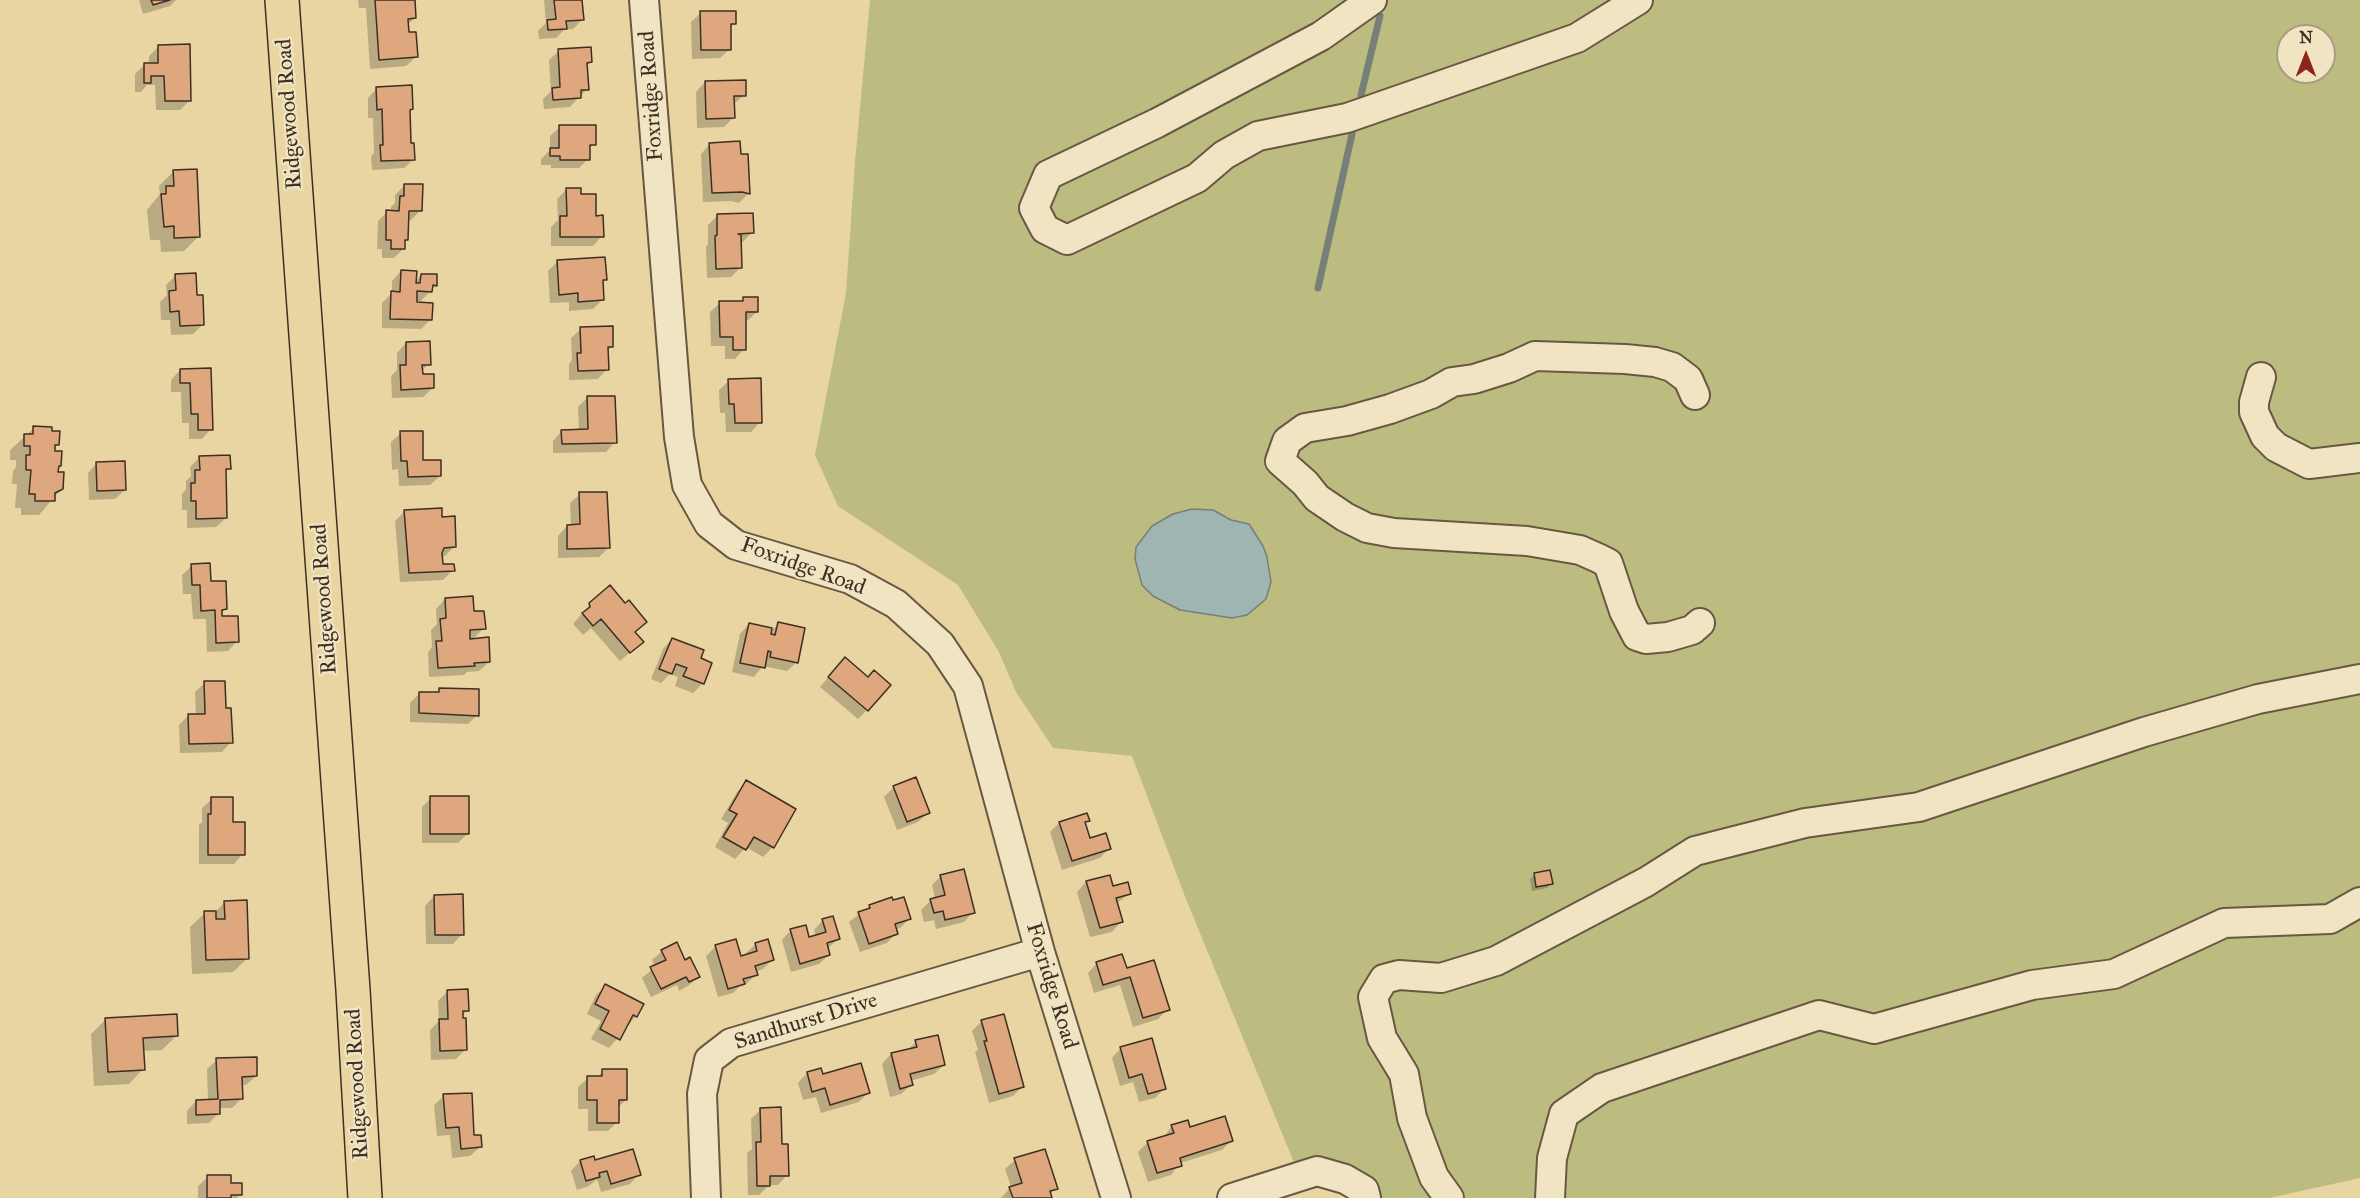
<!DOCTYPE html>
<style>
body{margin:0}
#map{position:relative;width:2360px;height:1198px;overflow:hidden;background:#e9d5a2;font-family:"IM FELL Great Primer",serif}
canvas{display:block}
.north{position:absolute;left:2276px;top:24px;width:60px;height:60px;box-sizing:border-box;background:#f1e4c3;border:2px solid #a99c83;border-radius:50%;rotate:0deg;font-size:16px;font-weight:700;line-height:24px;text-align:center;color:#3d2f23}
.north::after{content:'';display:block;margin:auto;width:21px;height:27px;background:#8f2418;clip-path:polygon(50% 0,100% 100%,50% 72%,0 100%)}
</style>
<div id="map">
<canvas width="2360" height="1198"></canvas>
<div class="north">N</div>
</div>
<script>
const context = document.querySelector('canvas').getContext('2d');
context.lineJoin = 'round';
function fillPath(path, color) { context.fillStyle = color; context.fill(path, 'evenodd'); }
const poly = rows => new Path2D(rows.map(r => 'M' + r).join(''));
function trace(path, color, width, dash) { context.strokeStyle = color; context.lineWidth = width; context.lineCap = dash ? 'butt' : 'round'; context.setLineDash(dash || []); context.stroke(path); }
function label(font, color, halo, rows, align = 'center') {
  context.font = font + ' "IM FELL Great Primer",serif'; context.lineWidth = 4.5; context.setLineDash([]); context.textBaseline = 'middle'; context.strokeStyle = halo; context.fillStyle = color; for (const [text, x, y, turn = 0] of rows) {
    context.save(); context.translate(x, y); context.rotate((+turn || 0) * Math.PI / 180); context.textAlign = isNaN(turn) ? turn : align; if (halo) context.strokeText(text, 0, 0); context.fillText(text, 0, 0); context.restore();
  }
}
const green = poly([
 [870,0,2360,0,2360,1178,2269,1198,1381,1198,1374,1185,1295,1165,1186,899,1132,756,1053,748,1016,692,999,652,958,585,838,506,815,455,846,293,855,162],
 [2288,36,2324,36,2324,72,2288,72]
]);
const water = poly([
 [1192,509,1213,510,1231,520,1249,524,1263,546,1267,557,1271,582,1266,599,1247,615,1232,618,1180,610,1153,596,1142,585,1135,559,1136,547,1152,526,1173,514,1192,509]
]);
const shadow = poly([
 [139,0,176,0,170,6,143,14],
 [358,0,413,0,415,18,407,25,408,34,416,57,406,66,370,69,366,8,359,8],
 [544,0,581,0,582,20,573,29,564,30,556,38,539,39,538,31,546,23],
 [701,13,734,23,729,28,730,49,720,58,692,59,691,22],
 [158,47,190,100,180,110,156,110,155,85,147,85,141,92,135,92,135,74,144,65,149,65,149,56],
 [559,51,590,62,586,66,587,89,570,107,544,109,543,99,551,91,549,60],
 [705,82,744,95,733,105,733,118,724,127,697,128,696,92],
 [377,88,408,112,410,145,414,159,404,168,372,170,371,156,374,153,373,118,368,118,368,98],
 [560,127,594,144,588,150,588,159,579,168,551,168,551,165,541,165,541,159,550,150,550,136],
 [710,144,739,156,748,194,739,203,731,201,703,202,701,154],
 [174,171,198,237,184,251,161,252,160,240,150,240,147,210,160,194,159,186],
 [405,185,421,210,411,220,408,220,407,240,403,243,403,249,394,258,382,258,382,249,377,249,378,221,387,212,391,212,391,207,395,203,395,195],
 [567,189,580,196,595,217,602,236,593,246,551,246,551,227,558,220,557,199],
 [718,215,752,232,743,242,740,242,741,267,731,277,707,278,706,247,708,244,708,225],
 [557,262,605,279,602,283,603,299,593,309,569,311,569,302,550,303,548,271],
 [401,271,415,282,421,275,436,285,421,301,415,301,431,319,421,329,382,328,382,303,392,293,392,281],
 [176,275,195,297,203,324,193,334,171,335,170,320,161,320,160,302,167,295,166,285],
 [744,299,757,312,747,321,744,321,744,349,735,359,725,359,725,346,711,346,710,312,720,303,740,302],
 [581,329,612,346,607,351,607,369,598,379,569,380,569,364,572,360,571,338],
 [406,343,429,364,421,372,433,388,423,397,392,398,391,376,397,370,397,353],
 [210,369,211,429,202,439,189,439,189,423,182,423,181,392,171,392,171,380,180,370],
 [729,381,760,422,751,432,726,432,725,413,720,413,719,390],
 [587,398,615,442,606,452,553,453,553,441,562,431,579,431,578,407],
 [34,428,58,444,53,449,60,465,57,468,62,488,39,515,21,515,21,508,15,508,17,484,12,484,13,471,16,467,16,460,10,460,10,450],
 [401,433,422,462,440,476,430,485,399,486,398,469,392,470,391,442],
 [200,457,229,468,225,473,226,518,216,527,187,528,187,510,182,510,182,494,186,489,186,481,191,476,190,467],
 [97,463,125,490,115,499,89,500,88,473],
 [580,494,609,547,599,557,558,558,558,536,567,526,571,526,570,503],
 [405,511,441,518,454,547,445,556,441,557,441,566,453,570,443,580,400,582,395,521],
 [192,566,209,583,225,609,220,614,237,641,228,651,207,652,206,619,193,619,191,594,183,594,182,575],
 [445,599,472,612,484,628,472,640,489,662,479,671,467,672,464,675,429,677,428,652,432,647,431,630,437,624,436,609],
 [590,604,625,605,645,622,634,633,642,642,620,661,591,628,583,635,573,624],
 [749,624,773,629,778,624,797,662,787,671,763,666,754,677,732,672,740,634],
 [672,639,699,659,703,683,693,693,675,686,678,677,670,674,661,683,651,679,663,649],
 [836,668,867,710,858,719,820,687],
 [205,683,225,710,231,742,222,752,180,753,179,725,188,716,196,716,195,692],
 [439,690,477,715,468,724,410,722,410,703,419,694,435,694],
 [746,782,773,847,763,857,746,847,735,859,715,847,728,823,721,819,737,792],
 [894,787,928,813,918,822,897,830,884,797],
 [431,798,468,833,458,843,422,843,422,807],
 [212,799,243,854,234,864,199,864,199,825,202,822,202,808],
 [1088,820,1084,825,1089,840,1109,848,1100,858,1062,870,1050,832,1059,823],
 [1534,875,1551,883,1547,888,1532,891,1530,879],
 [941,876,973,912,964,922,936,929,934,920,924,922,921,910,931,900,935,899,932,885],
 [1109,877,1112,888,1129,894,1116,904,1121,922,1112,932,1090,937,1077,892,1086,882],
 [434,896,462,934,453,944,426,944,425,906],
 [225,902,248,958,233,972,192,974,190,927,205,913,214,913],
 [870,906,910,918,900,928,895,930,896,933,887,943,860,952,849,922],
 [823,920,838,939,827,949,829,955,819,964,791,972,782,940,791,930,808,939,816,937,814,930],
 [735,941,740,958,747,956,746,953,756,944,772,960,763,969,755,972,756,975,746,984,740,986,733,993,718,997,706,956,715,947],
 [662,951,684,962,698,977,688,986,679,991,677,985,651,997,642,978,655,967,652,960],
 [1097,963,1126,970,1168,1009,1158,1019,1133,1027,1120,985,1094,993,1088,973],
 [606,986,636,1016,609,1048,591,1039,601,1021,587,1014,596,995],
 [448,991,467,1011,462,1016,465,1050,456,1059,431,1060,430,1030,439,1021,438,1001],
 [106,1019,177,1035,162,1050,143,1051,143,1069,129,1084,94,1086,91,1034],
 [982,1021,1023,1086,1013,1096,989,1103,975,1052,978,1050,972,1031],
 [916,1042,944,1065,934,1074,910,1081,911,1085,901,1094,890,1097,882,1064,891,1054,907,1050],
 [1121,1048,1165,1088,1155,1098,1139,1102,1133,1082,1120,1086,1112,1058],
 [217,1060,256,1076,246,1085,241,1085,242,1098,232,1108,218,1108,219,1113,209,1123,187,1124,187,1111,196,1101,208,1101,207,1069],
 [603,1071,626,1100,617,1108,617,1122,608,1131,588,1131,588,1109,578,1109,578,1087,588,1078,596,1078],
 [807,1073,868,1093,859,1102,821,1113,816,1097,803,1100,798,1083],
 [444,1096,480,1147,470,1156,452,1158,450,1135,437,1136,434,1105],
 [761,1109,781,1145,787,1175,778,1185,769,1185,759,1195,748,1195,747,1153,752,1149,751,1119],
 [1172,1126,1189,1129,1231,1141,1222,1150,1180,1163,1171,1175,1148,1182,1138,1152,1148,1142,1163,1138],
 [593,1158,594,1162,639,1174,630,1184,601,1192,597,1179,589,1186,577,1190,571,1171,580,1161],
 [1015,1160,1056,1189,1049,1195,1050,1198,1001,1198,1011,1187,1005,1169],
 [208,1177,229,1185,241,1194,237,1198,198,1198,198,1186]
]);
const stream = poly([
 [1361,95,1380,16],
 [1318,288,1352,134]
]);
const building = poly([
 [151,0,170,0,153,5,151,0],
 [375,0,415,0,416,18,408,19,409,32,416,32,418,57,379,60,375,0],
 [554,0,582,0,584,20,566,21,567,29,548,30,547,20,556,19,554,0],
 [700,11,736,11,736,24,731,24,731,50,701,50,700,11],
 [190,44,191,101,165,101,164,76,151,76,151,83,144,83,144,63,158,63,158,45,190,44],
 [591,47,592,62,587,63,589,90,581,90,581,98,553,100,552,88,560,87,558,49,591,47],
 [746,80,746,96,734,96,735,118,706,119,705,81,746,80],
 [412,85,413,109,410,110,411,143,414,143,415,160,381,161,380,145,383,145,382,109,377,110,376,87,412,85],
 [559,125,596,125,596,145,590,145,590,160,560,160,560,156,550,156,550,148,559,148,559,125],
 [740,141,741,154,748,154,750,194,742,192,712,193,709,143,740,141],
 [197,169,200,237,174,238,174,226,164,227,161,194,166,194,166,186,174,186,173,170,197,169],
 [404,184,423,184,422,211,409,211,408,240,405,240,405,249,391,249,391,240,386,240,386,210,399,211,400,196,404,196,404,184],
 [566,188,581,188,581,194,596,194,596,216,603,215,604,237,560,237,560,216,567,216,566,188],
 [753,213,754,233,738,234,741,235,742,268,716,269,715,236,717,235,717,214,753,213],
 [605,257,607,280,603,280,604,300,578,302,578,293,559,295,557,260,605,257],
 [401,270,417,271,416,283,420,283,421,274,437,274,437,286,433,285,432,292,417,291,417,302,433,303,432,320,390,319,391,291,400,292,401,270],
 [196,273,197,295,203,295,204,325,180,326,179,311,170,312,169,291,176,290,175,274,196,273],
 [743,297,758,297,758,312,746,312,746,350,733,350,733,337,720,337,719,301,743,301,743,297],
 [613,326,613,347,608,347,609,370,578,371,577,353,581,353,580,327,613,326],
 [430,341,431,365,422,365,423,374,434,374,434,388,401,390,400,365,406,365,406,342,430,341],
 [211,368,213,430,198,430,198,414,191,414,190,383,180,383,180,369,211,368],
 [761,378,762,423,735,423,734,404,729,404,728,379,761,378],
 [587,396,615,396,617,443,562,444,561,430,588,429,587,396],
 [33,426,52,427,52,431,60,431,59,445,55,445,55,451,62,451,61,466,59,466,58,472,64,472,63,489,55,493,55,501,35,501,35,494,29,494,31,470,26,470,26,455,30,455,30,446,24,446,24,434,33,434,33,426],
 [400,431,423,431,423,460,441,460,441,476,408,477,407,461,401,461,400,431],
 [230,455,231,469,226,469,227,518,196,519,196,501,191,501,191,483,195,483,195,470,200,470,199,456,230,455],
 [125,461,126,490,97,491,96,462,125,461],
 [579,492,607,492,610,548,567,549,567,525,580,524,579,492],
 [442,508,442,517,455,516,456,547,444,548,442,553,443,564,454,564,455,571,409,573,404,510,442,508],
 [210,563,211,581,226,581,227,609,222,610,222,616,238,616,239,642,216,643,215,610,201,611,200,585,192,585,191,564,210,563],
 [610,585,625,603,629,600,647,622,635,632,644,642,630,653,601,619,593,626,582,613,590,607,589,603,610,585],
 [473,596,474,611,484,611,486,629,470,630,470,639,489,637,490,662,474,663,475,666,438,668,436,641,442,641,440,619,446,618,445,598,473,596],
 [778,622,805,628,798,663,770,657,771,652,768,651,765,668,740,663,749,623,772,628,771,634,775,635,778,622],
 [672,638,704,650,701,658,712,663,704,684,683,676,687,668,676,664,672,674,659,669,672,638],
 [845,657,868,677,874,670,891,685,868,711,828,677,845,657],
 [204,681,225,681,226,708,231,708,233,743,189,744,188,714,205,714,204,681],
 [439,688,479,689,479,716,419,713,419,692,439,692,439,688],
 [916,777,930,813,907,822,893,786,916,777],
 [746,780,796,809,774,848,754,837,746,850,723,837,737,814,729,810,746,780],
 [430,796,469,796,469,834,430,834,430,796],
 [211,797,233,797,233,822,245,822,245,855,208,855,208,814,211,814,211,797],
 [1087,813,1090,821,1085,822,1090,838,1106,833,1111,849,1072,861,1059,822,1087,813],
 [964,869,975,913,945,920,943,911,934,913,930,899,945,895,940,875,964,869],
 [1550,870,1553,884,1536,887,1534,873,1550,870],
 [1110,875,1113,886,1128,882,1131,894,1116,898,1123,922,1100,928,1086,881,1110,875],
 [463,894,464,935,435,935,434,895,463,894],
 [892,897,893,900,904,897,911,919,895,924,898,934,869,944,858,912,870,908,869,905,892,897],
 [247,900,249,959,206,960,204,911,216,911,216,919,225,919,224,901,247,900],
 [833,916,840,939,827,943,830,955,800,964,790,929,806,925,809,937,826,932,822,919,833,916],
 [736,939,741,956,757,951,755,943,768,939,774,960,755,966,758,975,743,979,745,984,728,989,715,945,736,939],
 [677,942,685,960,690,957,700,977,689,982,686,977,661,989,650,967,666,960,661,950,677,942],
 [1122,954,1127,968,1154,960,1170,1010,1143,1018,1130,977,1103,985,1096,962,1122,954],
 [605,984,644,1004,637,1017,633,1015,620,1040,600,1029,609,1011,595,1004,605,984],
 [468,989,469,1011,463,1011,463,1018,466,1018,467,1050,440,1051,439,1019,448,1019,447,990,468,989],
 [177,1014,178,1036,143,1038,145,1070,108,1072,105,1018,177,1014],
 [1004,1014,1024,1087,999,1094,984,1041,987,1041,981,1020,1004,1014],
 [938,1035,945,1065,910,1074,913,1085,900,1089,891,1053,917,1047,915,1040,938,1035],
 [1152,1038,1166,1089,1148,1094,1142,1074,1129,1078,1120,1047,1152,1038],
 [257,1057,257,1076,242,1077,243,1099,220,1100,220,1114,196,1115,196,1100,218,1099,216,1058,257,1057],
 [861,1063,870,1093,830,1105,825,1088,812,1092,807,1072,821,1068,823,1074,861,1063],
 [602,1069,627,1069,627,1100,619,1100,619,1123,597,1123,597,1100,587,1100,587,1076,602,1076,602,1069],
 [472,1093,474,1135,481,1135,482,1147,461,1149,459,1127,446,1128,443,1094,472,1093],
 [781,1107,782,1144,788,1144,789,1176,770,1176,770,1186,757,1186,756,1142,761,1142,760,1108,781,1107],
 [1225,1116,1233,1141,1180,1158,1182,1166,1157,1173,1147,1141,1174,1133,1171,1125,1188,1120,1190,1127,1225,1116],
 [633,1149,641,1175,611,1184,607,1171,599,1173,600,1177,586,1181,580,1160,594,1156,595,1160,633,1149],
 [1045,1149,1058,1189,1050,1191,1052,1198,1013,1198,1009,1187,1022,1183,1014,1158,1045,1149],
 [207,1175,231,1175,231,1183,242,1183,242,1195,231,1195,231,1198,207,1198,207,1175]
]);
const minor = poly([
 [644,0,679,437,687,485,709,524,736,545,850,579,896,604,940,644,968,686,1040,952,1116,1198],
 [1372,0,1321,36,1157,123,1048,175,1034,208,1045,229,1067,240,1197,178,1224,155,1258,136,1347,118,1577,38,1638,0],
 [2261,377,2254,402,2254,412,2265,436,2276,447,2309,464,2360,458],
 [1695,395,1688,379,1672,367,1655,362,1625,359,1535,356,1509,368,1474,379,1452,382,1431,394,1390,409,1347,421,1305,428,1287,441,1280,461,1305,483,1317,498,1345,517,1367,528,1394,533,1527,541,1580,550,1598,558,1608,563,1624,611,1637,636,1646,639,1668,637,1692,630,1700,623],
 [706,1198,702,1094,709,1060,731,1043,1040,952],
 [1232,1198,1317,1171,1345,1179,1364,1190,1366,1198],
 [1449,1198,1434,1177,1412,1118,1404,1074,1382,1038,1373,997,1384,979,1399,975,1441,978,1496,961,1646,882,1695,851,1805,823,1919,807,2144,732,2258,699,2360,679],
 [1550,1198,1552,1158,1564,1114,1602,1088,1819,1015,1874,1029,2032,985,2114,974,2224,923,2330,919,2360,902]
]);
const major = poly([
 [282,0,353,990,365,1198]
]);
const streetNames = [
 ["Foxridge Road",652,96,-94],
 ["Ridgewood Road",290,114,-94],
 ["Foxridge Road",803,567,20],
 ["Ridgewood Road",325,599,-94],
 ["Foxridge Road",1051,986,73],
 ["Sandhurst Drive",806,1022,-17],
 ["Ridgewood Road",358,1084,-93]
];
fillPath(green, '#bcbc81');
fillPath(water, '#9eb5b2');
trace(water, '#777f79', 1.5);
fillPath(shadow, '#0003');
trace(stream, '#777f79', 7);
fillPath(building, '#dea77e');
trace(building, '#3d2f23', 1.5);
trace(minor, '#685843', 32);
trace(major, '#3d2f23', 36);
trace(minor, '#f1e4c3', 28);
trace(major, '#e9d5a2', 33);
label('22px', '#3d2f23', '#f1e4c3', streetNames);
</script>
